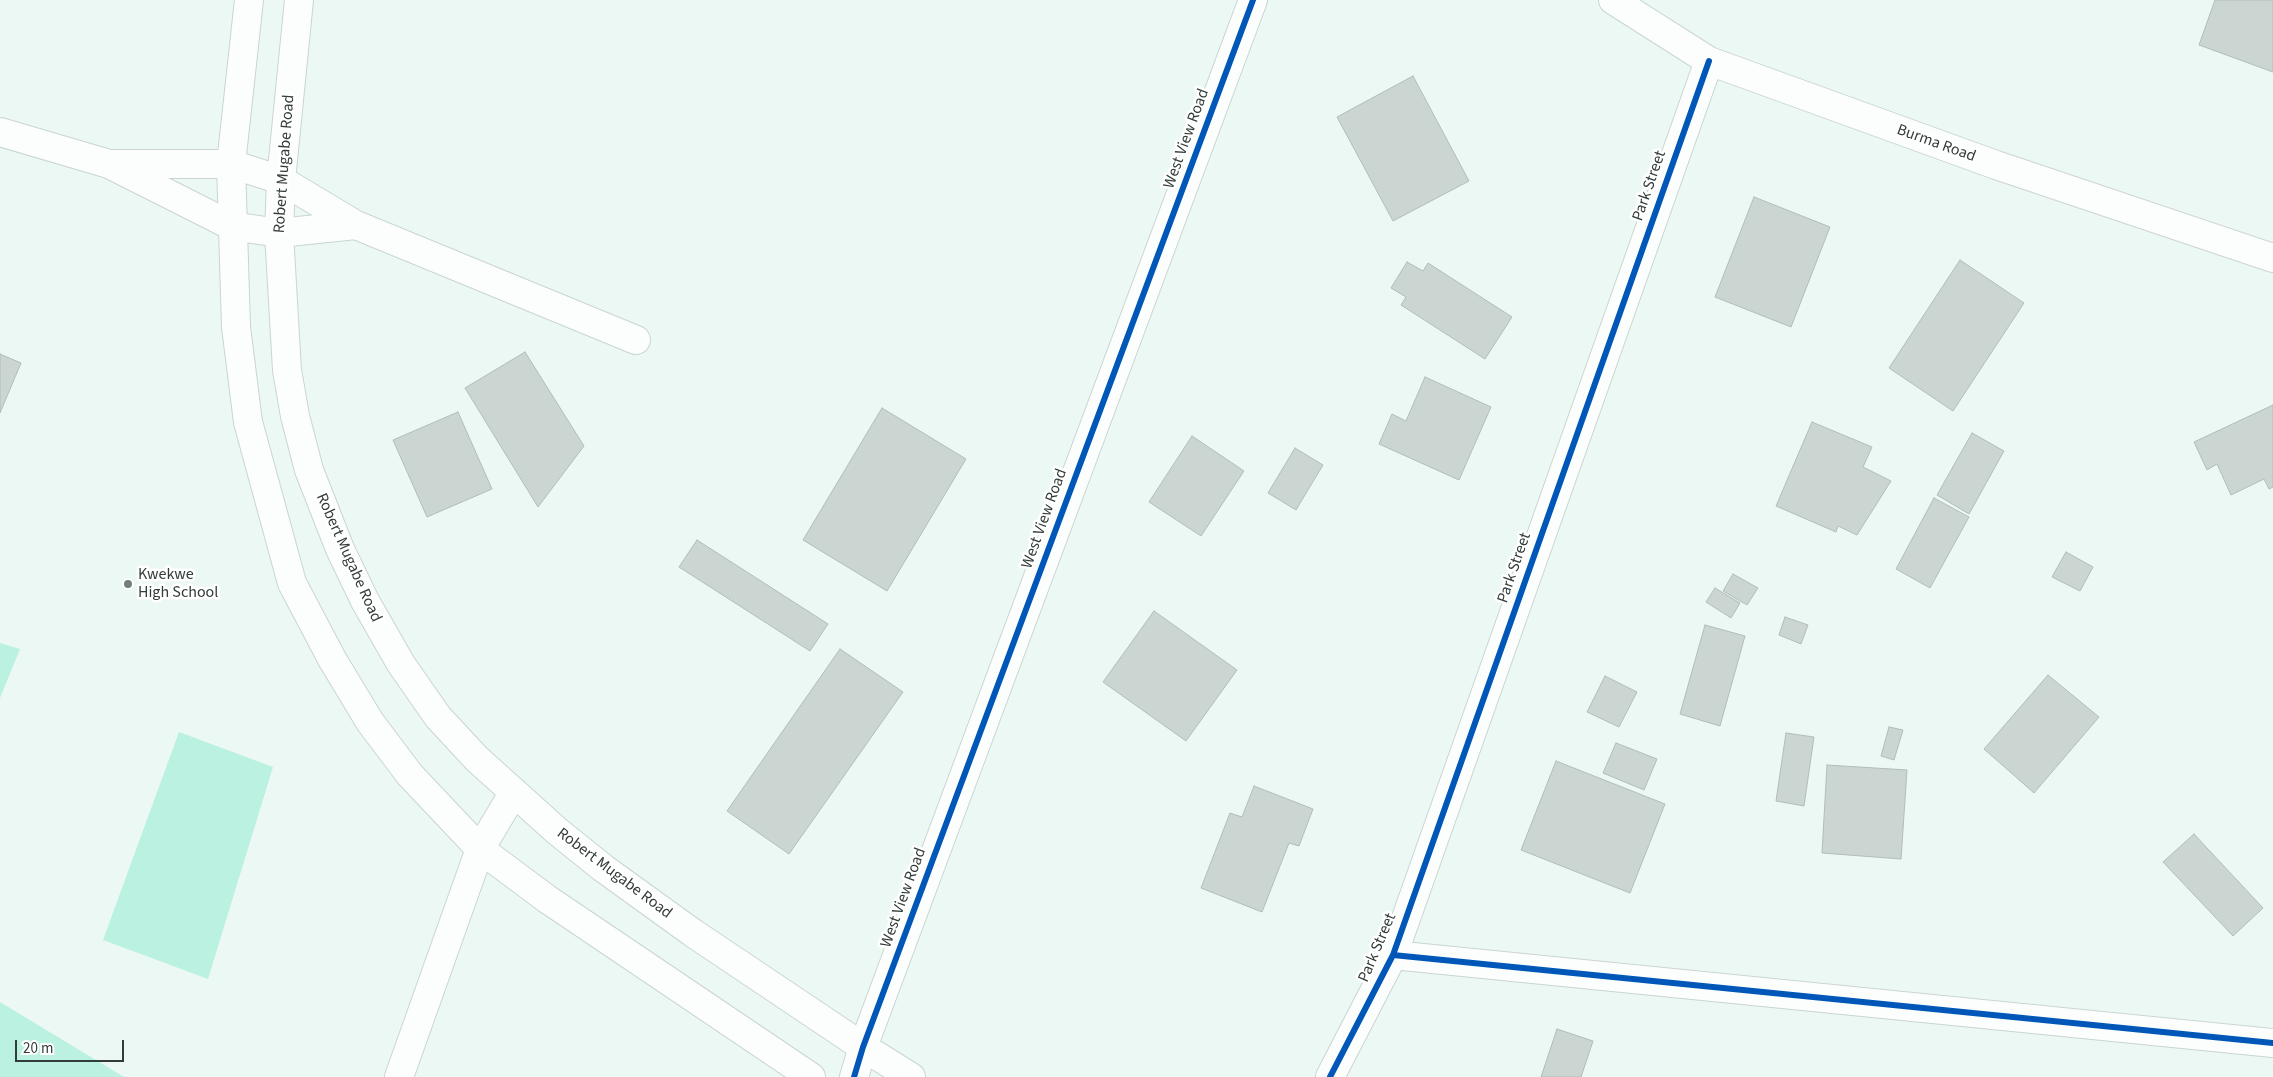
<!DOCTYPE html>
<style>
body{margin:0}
#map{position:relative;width:2273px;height:1077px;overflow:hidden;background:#ecf8f4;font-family:"Source Sans 3",sans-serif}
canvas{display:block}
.scale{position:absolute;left:15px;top:1040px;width:109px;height:22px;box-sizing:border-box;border:2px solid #323c39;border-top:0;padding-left:6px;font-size:15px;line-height:18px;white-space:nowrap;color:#323c39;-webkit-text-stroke:4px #fff;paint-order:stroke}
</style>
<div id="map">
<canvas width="2273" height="1077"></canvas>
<div class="scale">20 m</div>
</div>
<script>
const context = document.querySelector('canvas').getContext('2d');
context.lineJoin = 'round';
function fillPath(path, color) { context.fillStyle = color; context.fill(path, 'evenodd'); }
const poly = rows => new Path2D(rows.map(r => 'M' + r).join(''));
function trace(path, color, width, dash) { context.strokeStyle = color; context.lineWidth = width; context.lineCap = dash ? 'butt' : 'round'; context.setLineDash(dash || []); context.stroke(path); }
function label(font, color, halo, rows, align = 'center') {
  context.font = font + ' "Source Sans 3",sans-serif'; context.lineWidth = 5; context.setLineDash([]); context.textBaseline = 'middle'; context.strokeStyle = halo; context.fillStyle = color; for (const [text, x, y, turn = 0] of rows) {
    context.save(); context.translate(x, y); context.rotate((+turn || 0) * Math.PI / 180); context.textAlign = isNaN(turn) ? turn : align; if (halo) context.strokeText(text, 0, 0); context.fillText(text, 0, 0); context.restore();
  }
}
const green = poly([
 [0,643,20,649,0,698],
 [179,732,273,767,208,979,103,940],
 [0,1002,124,1077,0,1077]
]);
const building = poly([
 [2215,0,2273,0,2273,72,2199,45,2215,0],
 [1413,76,1469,181,1393,221,1337,117,1413,76],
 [1754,197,1830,227,1791,327,1715,297,1754,197],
 [1960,260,2024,303,1953,411,1889,368,1960,260],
 [1407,262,1423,271,1428,263,1512,317,1485,359,1401,305,1406,297,1391,288,1407,262],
 [525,352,584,446,538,507,465,388,525,352],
 [0,354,21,363,0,413,0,354],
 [1425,377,1491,407,1459,480,1379,444,1392,414,1406,421,1425,377],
 [2273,405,2273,487,2269,489,2264,479,2231,495,2217,464,2207,470,2194,442,2273,405],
 [882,408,966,459,887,591,803,540,882,408],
 [458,412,492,489,427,517,393,440,458,412],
 [1812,422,1872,447,1863,467,1891,481,1857,535,1838,526,1836,532,1776,506,1812,422],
 [1972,433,2004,451,1969,514,1937,495,1972,433],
 [1192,436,1244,471,1201,536,1149,502,1192,436],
 [1295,448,1323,465,1296,510,1268,493,1295,448],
 [1934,498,1969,517,1930,588,1896,569,1934,498],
 [697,540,828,624,810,651,679,567,697,540],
 [2066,552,2093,567,2080,591,2052,577,2066,552],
 [1733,574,1758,588,1747,605,1723,591,1733,574],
 [1715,588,1740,603,1731,618,1706,602,1715,588],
 [1154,611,1237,670,1186,741,1103,682,1154,611],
 [1785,617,1808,625,1801,644,1779,635,1785,617],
 [1705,625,1745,636,1720,726,1680,714,1705,625],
 [840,649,903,692,789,854,727,811,840,649],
 [2048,675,2099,717,2034,793,1984,749,2048,675],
 [1605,676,1637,692,1619,727,1587,712,1605,676],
 [1889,727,1903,730,1894,760,1881,756,1889,727],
 [1786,733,1814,737,1804,806,1776,801,1786,733],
 [1616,743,1657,759,1644,790,1603,773,1616,743],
 [1556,761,1665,804,1630,893,1521,850,1556,761],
 [1827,765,1907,770,1901,859,1822,853,1827,765],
 [1254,786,1313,809,1299,846,1289,843,1262,912,1201,888,1230,813,1242,817,1254,786],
 [2194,834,2263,908,2233,936,2163,862,2194,834],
 [1557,1029,1593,1041,1581,1077,1541,1077,1557,1029]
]);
const street = poly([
 [1613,0,1709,61,1996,165,2273,258],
 [0,132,109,164,232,226,279,233,356,225],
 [109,164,231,164,281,180,356,225,636,340],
 [1393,955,2273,1043],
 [854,1077,863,1047,1253,0],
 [1330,1077,1393,955,1709,61]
]);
const secondary = poly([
 [249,0,231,164,236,327,248,422,292,583,332,659,370,722,410,775,480,849,547,899,811,1077],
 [299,0,281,180,279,233,287,370,295,416,309,470,340,549,365,601,401,664,438,717,477,759,557,831,603,868,693,933,863,1047,911,1077],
 [399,1077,480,849,514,792]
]);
const cycleway = poly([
 [1393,955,2273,1043],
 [854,1077,863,1047,1253,0],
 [1330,1077,1393,955,1709,61]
]);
const markers = [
 [128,584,5,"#737e7a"]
];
const streetNames = [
 ["West View Road",1187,139,-70],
 ["Burma Road",1936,144,20],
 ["Robert Mugabe Road",285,164,-86],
 ["Park Street",1650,186,-71],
 ["West View Road",1045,519,-70],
 ["Robert Mugabe Road",348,558,66],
 ["Park Street",1515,568,-71],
 ["Robert Mugabe Road",614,874,37],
 ["West View Road",904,898,-70],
 ["Park Street",1378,948,-67]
];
const poiNames = [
 ["Kwekwe",138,575],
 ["High School",138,593]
];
fillPath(green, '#bbf1e0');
fillPath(building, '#cbd5d1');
trace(building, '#b2bcb9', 1);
trace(street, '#cad5d1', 30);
trace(secondary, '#cad5d1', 30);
trace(street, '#fcfefd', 28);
trace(secondary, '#fcfefd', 28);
trace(cycleway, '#0057b8', 6);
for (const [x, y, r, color] of markers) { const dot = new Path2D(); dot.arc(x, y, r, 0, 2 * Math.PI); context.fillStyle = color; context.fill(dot); trace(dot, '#fff', 2); }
label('16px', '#323c39', '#fff', streetNames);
label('16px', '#323c39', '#fff', poiNames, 'left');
</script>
